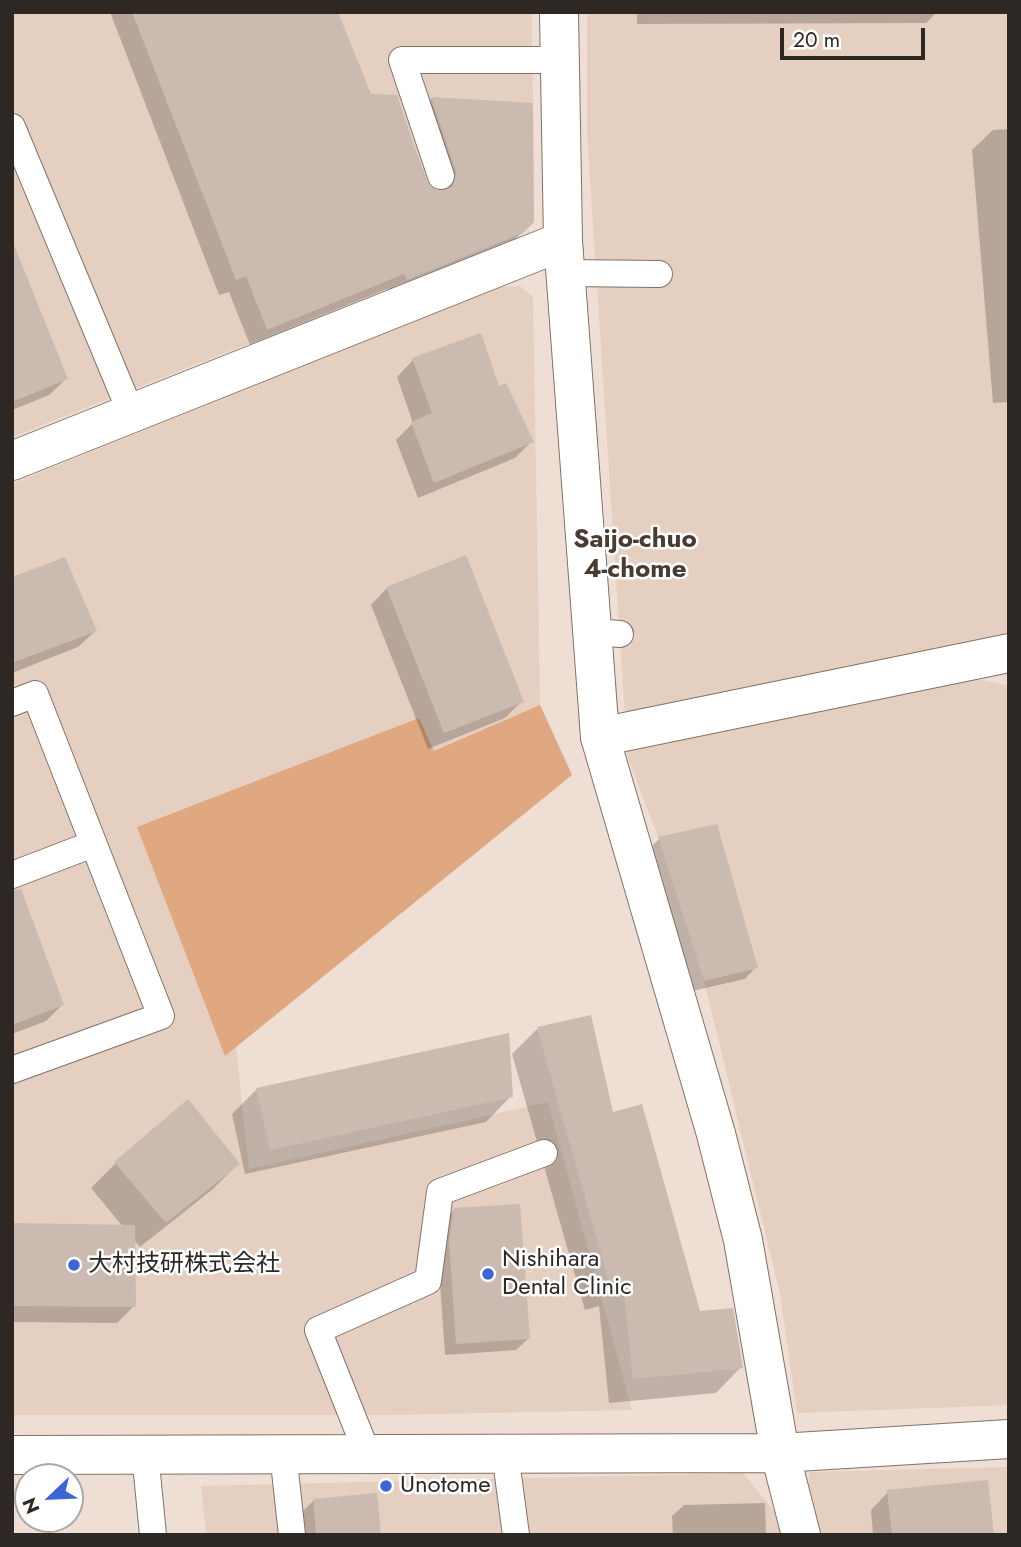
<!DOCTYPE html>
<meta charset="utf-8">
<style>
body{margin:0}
#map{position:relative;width:1021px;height:1547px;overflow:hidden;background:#efded3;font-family:Jost,sans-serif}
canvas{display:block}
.frame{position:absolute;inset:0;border:14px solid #2e2824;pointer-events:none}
.north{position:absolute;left:14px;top:1463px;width:70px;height:70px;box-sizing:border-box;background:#fff;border:2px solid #aba9a7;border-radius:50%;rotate:247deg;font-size:19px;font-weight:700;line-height:28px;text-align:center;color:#2e2824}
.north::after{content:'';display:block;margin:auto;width:24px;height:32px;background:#3d65d7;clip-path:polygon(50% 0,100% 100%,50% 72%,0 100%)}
.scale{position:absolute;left:780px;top:28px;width:145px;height:32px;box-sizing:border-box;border:4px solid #2e2824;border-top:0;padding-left:9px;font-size:21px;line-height:24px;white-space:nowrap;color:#2e2824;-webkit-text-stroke:5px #fff;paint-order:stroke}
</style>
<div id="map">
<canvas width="1021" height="1547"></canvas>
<div class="frame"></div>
<div class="north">N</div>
<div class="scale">20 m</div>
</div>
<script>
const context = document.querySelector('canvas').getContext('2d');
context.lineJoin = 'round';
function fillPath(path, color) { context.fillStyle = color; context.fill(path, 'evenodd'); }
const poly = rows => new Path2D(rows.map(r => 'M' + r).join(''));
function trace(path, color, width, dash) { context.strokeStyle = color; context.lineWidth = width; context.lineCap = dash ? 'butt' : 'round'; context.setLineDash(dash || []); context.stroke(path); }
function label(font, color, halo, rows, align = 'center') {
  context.font = font + ' Jost,"Noto Sans JP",sans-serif'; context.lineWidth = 5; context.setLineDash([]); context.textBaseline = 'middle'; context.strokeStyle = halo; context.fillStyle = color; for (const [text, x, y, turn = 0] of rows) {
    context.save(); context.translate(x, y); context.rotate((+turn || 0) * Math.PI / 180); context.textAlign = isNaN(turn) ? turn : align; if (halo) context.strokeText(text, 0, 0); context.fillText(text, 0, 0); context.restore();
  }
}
const built = poly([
 [12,12,532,12,534,222,519,237,12,437],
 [587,12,1009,12,1009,638,625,717,587,132],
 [520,286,533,297,540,705,572,775,236,1047,249,1169,548,1102,632,1410,390,1415,12,1415,12,484,495,288],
 [977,679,1009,686,1009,1405,797,1413,780,1293,704,981,658,837,626,752],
 [1009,1467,1009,1535,819,1535,809,1497,809,1472],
 [743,1473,775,1512,781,1535,206,1535,201,1486]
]);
const green = poly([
 [540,705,572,775,225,1056,137,827,419,718,434,751]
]);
const shadow = poly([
 [110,12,336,12,370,96,396,97,430,190,439,191,415,116,432,99,522,232,504,250,390,295,387,289,250,345,229,292,219,295],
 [637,12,937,12,926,23,637,24],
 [1009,129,1009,402,993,403,972,150,993,130],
 [12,245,66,379,49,395,12,410],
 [413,360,498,388,531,442,515,458,418,498,396,440,413,423,397,377],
 [12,579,95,631,78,647,12,673],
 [387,588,522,701,505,718,428,749,371,605],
 [659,839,756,967,745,979,692,991,648,850],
 [12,901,62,1005,46,1021,12,1034],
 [537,1029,699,1313,741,1367,716,1393,609,1403,599,1306,585,1310,512,1054],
 [257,1089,511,1096,486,1122,245,1174,232,1114],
 [116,1163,238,1164,213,1189,140,1247,133,1239,134,1306,117,1323,12,1322,12,1225,123,1227,91,1188],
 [454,1210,528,1339,516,1350,445,1355,438,1254,443,1222],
 [888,1492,993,1535,873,1535,871,1510],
 [313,1501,379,1535,304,1535,302,1512],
 [765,1503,766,1535,673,1535,672,1516,684,1505]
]);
const building = poly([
 [132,12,338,12,371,94,397,95,426,181,437,191,452,187,456,172,431,97,533,103,534,222,523,233,407,280,404,274,267,330,246,276,236,280],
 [14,245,68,379,12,402,12,246],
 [481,333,499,386,506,383,534,442,434,483,411,422,432,413,412,358],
 [466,555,524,702,444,733,386,587],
 [65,557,97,631,12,663,12,577],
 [717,824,758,968,704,981,658,837],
 [21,889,64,1005,12,1025,12,890],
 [591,1015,613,1112,642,1104,700,1311,733,1308,743,1368,633,1379,623,1283,610,1286,537,1027],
 [509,1033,513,1097,270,1150,256,1088],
 [188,1099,240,1164,166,1223,114,1162],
 [520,1204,530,1339,456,1344,449,1241,454,1208],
 [12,1223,135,1225,136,1307,12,1306],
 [988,1480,994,1535,892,1535,887,1490],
 [377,1493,381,1535,316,1535,313,1499]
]);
const lane = poly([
 [12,127,131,413],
 [441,176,402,60,560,60],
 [565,273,659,274],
 [592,632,620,634],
 [12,703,35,694,161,1016,12,1070],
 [12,875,93,844],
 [145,1453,153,1535],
 [283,1453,292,1535],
 [367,1453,318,1330,428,1281,440,1192,544,1153],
 [505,1453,516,1535]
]);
const street = poly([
 [600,737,1009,653]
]);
const secondary = poly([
 [559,12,563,241,600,737,716,1134,743,1240,780,1453,801,1535],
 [12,461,563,241],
 [12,1455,780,1453,1009,1439]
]);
const markers = [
 [74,1265,7,"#3d65d7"],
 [488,1274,7,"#3d65d7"],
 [386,1486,7,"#3d65d7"]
];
const poiNames = [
 ["Nishihara",502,1260],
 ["Dental Clinic",502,1288],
 ["大村技研株式会社",88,1265],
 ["Unotome",400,1486]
];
const neighbourhoodNames = [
 ["Saijo-chuo",635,541],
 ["4-chome",635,571]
];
fillPath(built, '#e5cfc0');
fillPath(green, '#e0a880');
fillPath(shadow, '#0003');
fillPath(building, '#cbbaaf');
trace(lane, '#817267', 28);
trace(street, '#817267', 40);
trace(secondary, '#817267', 40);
trace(lane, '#fff', 26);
trace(street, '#fff', 38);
trace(secondary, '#fff', 38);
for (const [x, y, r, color] of markers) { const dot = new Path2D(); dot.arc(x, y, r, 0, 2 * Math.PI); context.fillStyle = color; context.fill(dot); trace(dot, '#fff', 2.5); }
label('24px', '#2e2824', '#fff', poiNames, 'left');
label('bold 26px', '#483b32', '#fff', neighbourhoodNames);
</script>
